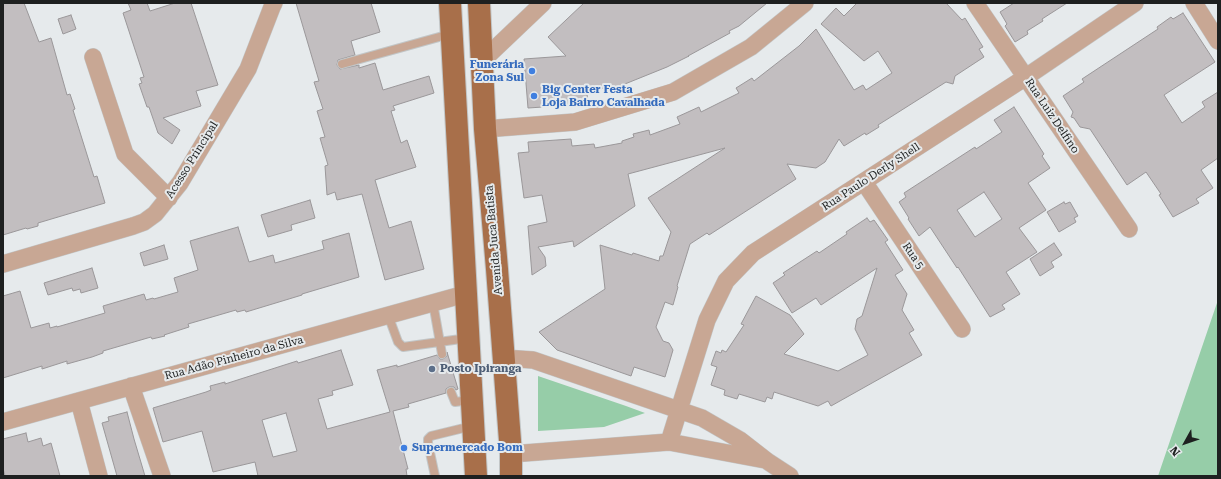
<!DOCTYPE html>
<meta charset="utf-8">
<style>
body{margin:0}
#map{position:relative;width:1221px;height:479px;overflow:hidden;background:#e6eaec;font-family:"Roboto Serif",serif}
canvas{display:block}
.frame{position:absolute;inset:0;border:4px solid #1e2020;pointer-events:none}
.north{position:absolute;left:1165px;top:423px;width:40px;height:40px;-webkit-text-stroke:3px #e6eaec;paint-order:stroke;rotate:230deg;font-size:11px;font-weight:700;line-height:16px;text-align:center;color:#1e2020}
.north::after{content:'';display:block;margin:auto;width:14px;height:18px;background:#1e2020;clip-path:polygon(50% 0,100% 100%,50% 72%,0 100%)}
</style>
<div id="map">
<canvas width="1221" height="479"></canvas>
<div class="frame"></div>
<div class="north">N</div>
</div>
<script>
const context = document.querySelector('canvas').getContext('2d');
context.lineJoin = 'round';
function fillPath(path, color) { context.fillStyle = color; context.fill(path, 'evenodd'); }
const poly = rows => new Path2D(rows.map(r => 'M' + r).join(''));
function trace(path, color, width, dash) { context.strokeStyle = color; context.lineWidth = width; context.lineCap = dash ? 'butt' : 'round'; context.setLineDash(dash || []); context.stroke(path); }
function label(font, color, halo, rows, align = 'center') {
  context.font = font + ' "Roboto Serif",serif'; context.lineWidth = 4; context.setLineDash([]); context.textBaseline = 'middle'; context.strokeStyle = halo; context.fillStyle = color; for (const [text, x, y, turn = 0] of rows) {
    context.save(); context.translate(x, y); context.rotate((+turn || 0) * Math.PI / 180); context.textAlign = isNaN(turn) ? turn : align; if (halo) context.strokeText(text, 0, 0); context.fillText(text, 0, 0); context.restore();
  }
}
const green = poly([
 [1218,300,1218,476,1158,476],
 [538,376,626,406,645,413,604,427,538,431]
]);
const building = poly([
 [3,3,24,3,39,42,51,38,67,95,70,94,75,109,73,110,94,177,97,176,105,203,38,223,38,226,27,229,26,228,3,235,3,3],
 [128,3,147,3,150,11,175,3,191,3,218,85,196,91,201,106,163,118,180,130,172,144,158,133,149,107,147,107,139,84,142,83,140,78,144,77,123,13,131,10,128,3],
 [296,3,371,3,380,32,351,41,355,55,338,60,337,65,340,69,359,65,359,68,375,63,383,90,429,76,434,93,393,106,395,110,391,111,401,143,407,140,416,167,375,180,389,228,411,221,424,269,385,280,362,194,337,200,335,192,327,195,325,166,328,165,320,138,325,137,317,111,323,109,314,82,319,81,296,3],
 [584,3,767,3,739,26,729,31,730,33,688,56,689,56,667,67,610,90,609,86,587,94,588,104,528,108,524,59,566,56,548,37,584,3],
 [857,3,946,3,962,20,965,18,983,47,979,49,984,57,955,76,953,84,946,82,886,120,878,125,879,127,866,135,865,133,844,146,839,139,825,162,816,168,787,164,796,179,709,235,707,233,690,244,677,286,678,287,673,305,665,302,656,327,663,341,669,343,673,350,665,377,634,367,631,376,557,350,539,332,605,289,600,245,632,255,633,253,659,261,660,256,663,256,671,232,648,198,725,148,628,174,635,206,574,247,573,241,538,247,545,257,546,266,532,275,528,226,547,222,542,195,524,198,518,153,529,152,528,142,571,139,572,146,594,144,595,148,622,143,622,141,634,137,633,134,649,130,650,135,680,124,677,117,699,107,701,112,739,93,736,88,752,78,754,81,799,46,816,29,854,90,863,85,866,90,892,73,878,51,864,61,821,24,836,8,844,16,857,3],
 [1014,3,1067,3,1042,19,1043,21,1027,31,1028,34,1015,42,1005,26,1007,24,1000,12,1014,3],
 [1183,13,1215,62,1164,95,1182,123,1205,107,1202,102,1218,92,1218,158,1201,170,1213,188,1196,199,1199,203,1173,217,1159,195,1161,194,1146,172,1127,185,1090,129,1080,127,1074,118,1071,117,1073,112,1063,96,1084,82,1082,79,1158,29,1157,27,1171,17,1173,19,1183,13],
 [71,15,76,29,63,34,58,19,71,15],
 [1014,107,1044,154,1042,156,1050,168,1028,183,1046,210,1019,228,1037,252,1006,272,1020,294,1002,305,1005,309,990,317,958,267,957,268,930,227,919,236,908,219,909,218,899,202,906,197,904,193,975,147,976,149,1002,132,994,120,1014,107],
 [984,192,1002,219,975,237,957,210,984,192],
 [310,200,315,218,291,225,292,230,268,237,261,215,310,200],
 [1064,202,1065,204,1070,202,1078,216,1074,218,1076,222,1059,232,1047,212,1064,202],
 [867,218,870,222,874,220,888,240,885,242,903,270,895,275,907,294,902,310,914,330,909,333,922,355,831,406,828,401,818,406,774,392,772,399,767,397,765,402,739,394,737,399,724,395,725,390,711,385,717,367,711,365,716,351,721,353,722,350,726,352,744,325,741,324,756,296,790,315,804,334,784,354,838,371,868,355,855,329,857,319,862,316,877,268,821,305,816,298,792,313,773,283,785,275,783,273,817,251,819,253,847,234,846,232,867,218],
 [238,227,249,262,273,255,275,263,324,249,322,241,349,233,359,277,302,294,302,295,246,312,245,310,237,312,236,310,188,324,189,327,164,335,165,336,152,339,151,337,103,351,103,353,92,357,67,364,67,361,42,369,42,366,3,378,3,296,20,291,31,328,49,323,50,328,57,326,57,327,105,313,103,306,144,294,146,300,153,298,154,299,178,292,174,278,198,270,190,241,238,227],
 [1054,243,1062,255,1051,262,1054,267,1040,276,1030,259,1054,243],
 [164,245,168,259,144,266,140,253,164,245],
 [92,268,98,288,81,293,80,289,73,291,72,288,48,295,44,283,92,268],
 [341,350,353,385,332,391,333,395,318,399,327,429,390,412,377,370,397,365,397,367,437,355,440,359,443,359,447,356,447,352,458,389,456,390,454,387,449,387,446,389,446,393,408,404,409,407,393,411,408,469,406,469,407,476,258,476,255,462,213,472,202,431,163,442,153,408,206,392,211,390,210,386,225,382,225,384,297,361,298,363,341,350],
 [286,413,297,451,273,457,262,420,286,413],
 [127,412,134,439,145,476,117,476,102,423,109,421,108,417,127,412],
 [26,433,28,442,41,438,43,446,51,443,60,476,5,476,3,468,3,439,26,433]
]);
const lane = poly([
 [342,64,450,34],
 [433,303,442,354],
 [388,315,398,342,403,347,468,338],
 [451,392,455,402,470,400],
 [435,476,428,443,428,439,431,436,472,426]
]);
const street = poly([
 [975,3,1129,229],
 [1194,3,1218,41],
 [93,57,125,154,169,198],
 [481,62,543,3],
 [485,129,575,122,673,92,751,47,805,3],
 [864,182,962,329],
 [3,264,133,226,144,222,155,214,180,183,248,69,272,7,274,3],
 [503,358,533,360,702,418,740,440,767,461,790,476],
 [131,386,162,476],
 [79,401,99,476],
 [3,422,465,294],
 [669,442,707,320,726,281,753,253,1026,77,1135,3],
 [511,454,669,442,765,460]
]);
const primary = poly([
 [450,3,476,476],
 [479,3,485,129,497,269,511,454,511,476]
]);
const markers = [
 [532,71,4,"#3f7fe0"],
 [534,96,4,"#3f7fe0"],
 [432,369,4,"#5c6f8a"],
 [404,448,4,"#3f7fe0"]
];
const shopNames = [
 ["Funerária",524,65,"right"],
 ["Zona Sul",524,78,"right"],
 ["Big Center Festa",542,90],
 ["Loja Bairro Cavalhada",542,103],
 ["Supermercado Bom",412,448]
];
const streetNames = [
 ["Rua Luiz Delfino",1052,116,56],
 ["Acesso Principal",192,160,-58],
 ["Rua Paulo Derly Shell",871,177,-33],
 ["Avenida Juca Batista",494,240,-95],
 ["Rua 5",913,256,56],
 ["Rua Adão Pinheiro da Silva",234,358,-15]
];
const serviceNames = [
 ["Posto Ipiranga",440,369]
];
fillPath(green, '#96cda8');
fillPath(building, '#c2bec0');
trace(building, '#9a9799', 1);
trace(lane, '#c2c6c7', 10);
trace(street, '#c2c6c7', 18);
trace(primary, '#c2c6c7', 24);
trace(lane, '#c8a794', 8);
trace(street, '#c8a794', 17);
trace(primary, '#a86f4a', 22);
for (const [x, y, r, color] of markers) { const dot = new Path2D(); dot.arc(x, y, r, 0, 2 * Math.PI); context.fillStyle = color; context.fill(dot); trace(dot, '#e6eaec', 1.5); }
label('bold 11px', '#366cbe', '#e6eaec', shopNames, 'left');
label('11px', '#1e2020', '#e6eaec', streetNames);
label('bold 11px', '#4e5e75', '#e6eaec', serviceNames, 'left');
</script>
